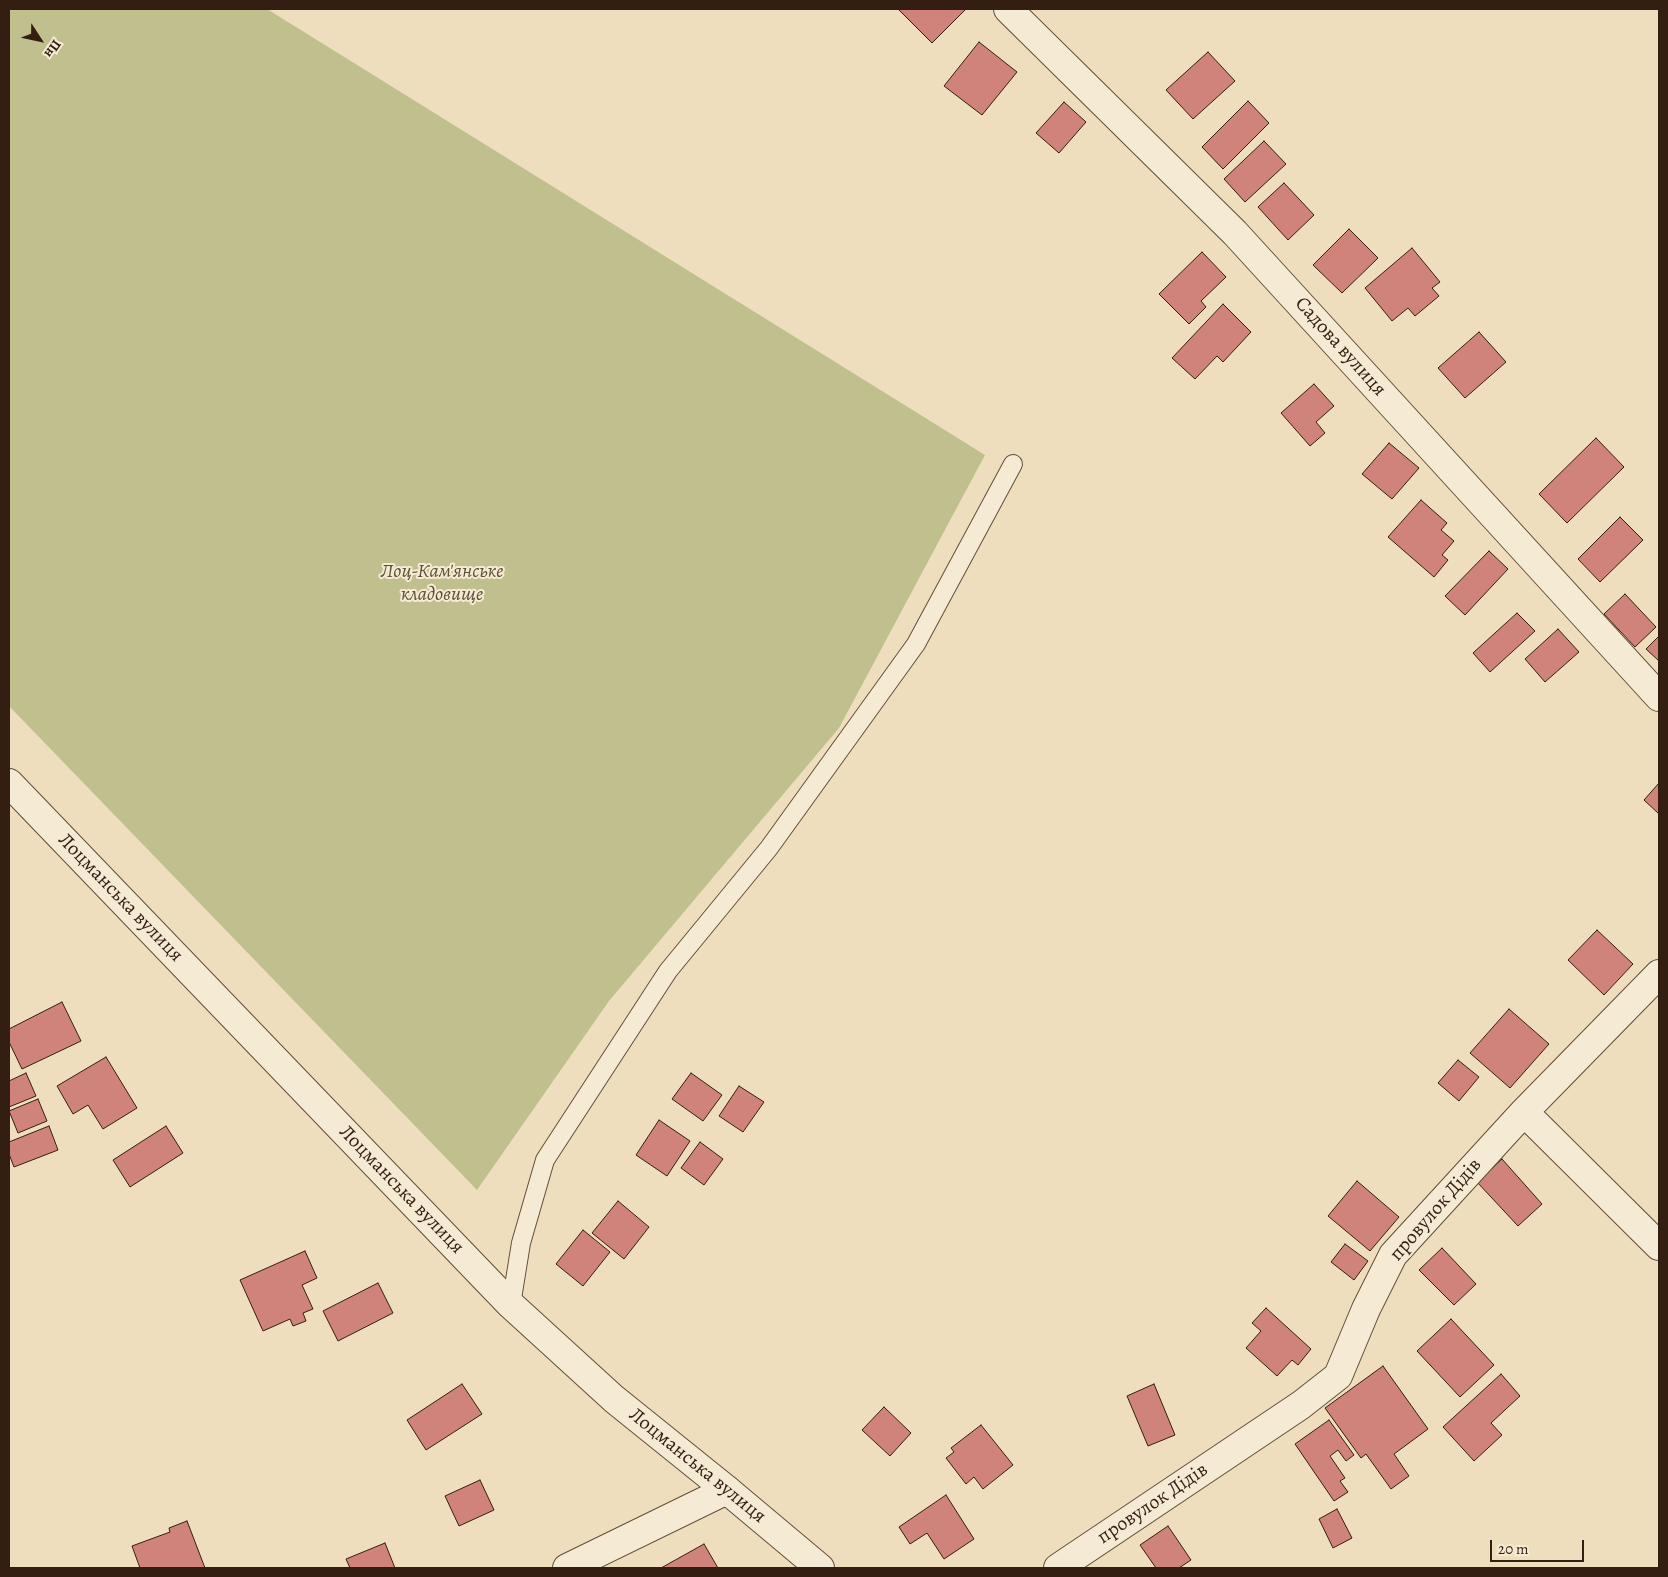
<!DOCTYPE html>
<meta charset="utf-8">
<style>
body{margin:0}
#map{position:relative;width:1668px;height:1577px;overflow:hidden;background:#efdebd;font-family:Alegreya,serif}
canvas{display:block}
.frame{position:absolute;inset:0;border:10px solid #331e11;pointer-events:none}
.north{position:absolute;left:15px;top:15px;width:50px;height:50px;-webkit-text-stroke:4px #f5ead4;paint-order:stroke;rotate:125deg;font-size:14px;font-weight:700;line-height:20px;text-align:center;color:#331e11}
.north::after{content:'';display:block;margin:auto;width:18px;height:22px;background:#331e11;clip-path:polygon(50% 0,100% 100%,50% 72%,0 100%)}
.scale{position:absolute;left:1490px;top:1540px;width:94px;height:22px;box-sizing:border-box;border:2px solid #331e11;border-top:0;padding-left:6px;font-size:15px;line-height:18px;white-space:nowrap;color:#331e11;-webkit-text-stroke:4px #f5ead4;paint-order:stroke}
</style>
<div id="map">
<canvas width="1668" height="1577"></canvas>
<div class="frame"></div>
<div class="north">Пн</div>
<div class="scale">20 m</div>
</div>
<script>
const context = document.querySelector('canvas').getContext('2d');
context.lineJoin = 'round';
function fillPath(path, color) { context.fillStyle = color; context.fill(path, 'evenodd'); }
const poly = rows => new Path2D(rows.map(r => 'M' + r).join(''));
function trace(path, color, width, dash) { context.strokeStyle = color; context.lineWidth = width; context.lineCap = dash ? 'butt' : 'round'; context.setLineDash(dash || []); context.stroke(path); }
function label(font, color, halo, rows, align = 'center') {
  context.font = font + ' Alegreya,serif'; context.lineWidth = 4; context.setLineDash([]); context.textBaseline = 'middle'; context.strokeStyle = halo; context.fillStyle = color; for (const [text, x, y, turn = 0] of rows) {
    context.save(); context.translate(x, y); context.rotate((+turn || 0) * Math.PI / 180); context.textAlign = isNaN(turn) ? turn : align; if (halo) context.strokeText(text, 0, 0); context.fillText(text, 0, 0); context.restore();
  }
}
const green = poly([
 [9,9,267,9,985,455,839,728,609,1001,477,1190,9,706]
]);
const building = poly([
 [898,9,963,9,965,10,932,43,898,9],
 [979,42,1017,72,982,115,944,86,979,42],
 [1208,52,1235,81,1193,119,1166,90,1208,52],
 [1248,101,1269,123,1223,169,1202,147,1248,101],
 [1064,102,1086,122,1059,153,1036,133,1064,102],
 [1264,141,1286,164,1245,202,1224,179,1264,141],
 [1284,183,1314,215,1288,240,1258,207,1284,183],
 [1349,229,1378,258,1342,293,1313,265,1349,229],
 [1412,248,1440,282,1432,288,1439,296,1415,316,1408,308,1392,321,1365,288,1412,248],
 [1202,252,1226,277,1201,301,1206,307,1189,324,1159,294,1202,252],
 [1223,304,1251,332,1223,362,1217,356,1195,379,1172,358,1223,304],
 [1479,332,1506,362,1465,398,1438,368,1479,332],
 [1314,384,1334,406,1316,422,1325,433,1310,446,1281,413,1314,384],
 [1596,438,1624,467,1567,523,1539,494,1596,438],
 [1389,443,1419,468,1392,499,1362,474,1389,443],
 [1421,500,1447,523,1441,530,1454,541,1442,555,1448,560,1434,577,1388,537,1421,500],
 [1620,517,1643,540,1600,582,1578,559,1620,517],
 [1489,551,1508,569,1465,615,1445,596,1489,551],
 [1625,594,1656,627,1635,647,1604,614,1625,594],
 [1517,613,1535,631,1490,672,1473,653,1517,613],
 [1558,629,1579,652,1545,682,1525,659,1558,629],
 [1659,636,1659,661,1646,649,1659,636],
 [1659,783,1659,814,1644,800,1659,783],
 [1597,930,1633,964,1604,995,1568,960,1597,930],
 [62,1002,81,1041,22,1069,9,1042,9,1029,62,1002],
 [1509,1009,1549,1044,1510,1088,1470,1053,1509,1009],
 [106,1057,137,1108,103,1129,88,1105,73,1114,57,1086,106,1057],
 [1458,1060,1479,1077,1459,1101,1438,1083,1458,1060],
 [26,1073,36,1096,9,1107,9,1081,26,1073],
 [691,1073,722,1095,703,1121,672,1099,691,1073],
 [739,1086,764,1102,743,1132,719,1116,739,1086],
 [38,1099,47,1121,18,1133,9,1111,38,1099],
 [659,1120,690,1141,667,1176,636,1155,659,1120],
 [49,1126,58,1150,14,1167,9,1154,9,1142,49,1126],
 [166,1126,183,1153,130,1187,113,1160,166,1126],
 [700,1142,723,1159,704,1185,681,1168,700,1142],
 [1502,1159,1542,1204,1518,1226,1477,1182,1502,1159],
 [1357,1181,1399,1217,1370,1251,1328,1216,1357,1181],
 [618,1201,649,1227,624,1259,592,1233,618,1201],
 [583,1230,610,1252,583,1286,556,1264,583,1230],
 [1345,1244,1368,1261,1354,1280,1331,1262,1345,1244],
 [1442,1248,1476,1284,1454,1305,1419,1270,1442,1248],
 [305,1251,317,1278,302,1285,313,1309,303,1313,306,1321,293,1326,290,1319,263,1331,240,1280,305,1251],
 [378,1283,393,1313,338,1341,323,1311,378,1283],
 [1266,1308,1311,1349,1298,1365,1292,1360,1277,1376,1246,1348,1261,1331,1252,1323,1266,1308],
 [1451,1319,1494,1365,1460,1397,1417,1351,1451,1319],
 [1383,1366,1428,1429,1394,1454,1409,1476,1391,1489,1366,1454,1361,1458,1325,1408,1383,1366],
 [1501,1374,1520,1396,1491,1423,1502,1435,1474,1461,1443,1427,1501,1374],
 [462,1384,482,1414,426,1450,407,1420,462,1384],
 [1154,1384,1175,1435,1148,1446,1127,1396,1154,1384],
 [884,1407,911,1433,890,1456,862,1430,884,1407],
 [1329,1420,1354,1455,1346,1461,1338,1450,1330,1456,1345,1478,1340,1481,1348,1492,1334,1501,1295,1444,1329,1420],
 [981,1425,1013,1465,983,1489,974,1477,966,1484,946,1458,954,1452,951,1448,981,1425],
 [480,1480,494,1510,459,1526,445,1496,480,1480],
 [946,1495,974,1539,944,1559,927,1533,910,1544,899,1527,946,1495],
 [1337,1509,1352,1538,1333,1548,1319,1519,1337,1509],
 [187,1521,205,1568,140,1568,132,1546,170,1532,169,1528,187,1521],
 [1168,1526,1191,1560,1179,1568,1156,1568,1140,1545,1168,1526],
 [385,1543,395,1568,350,1568,346,1559,385,1543],
 [704,1544,718,1568,661,1568,704,1544]
]);
const service = poly([
 [511,1305,521,1243,545,1160,668,971,769,848,916,644,1013,464]
]);
const minor = poly([
 [1008,9,1235,233,1659,697],
 [1524,1112,1659,1246],
 [567,1568,727,1490],
 [1058,1568,1301,1405,1338,1376,1366,1309,1393,1255,1524,1112,1659,974]
]);
const tertiary = poly([
 [9,783,511,1305,614,1399,727,1490,820,1568]
]);
const streetNames = [
 ["Садова вулиця",1340,347,48],
 ["Лоцманська вулиця",120,898,46],
 ["Лоцманська вулиця",401,1190,46],
 ["провулок Дідів",1436,1210,-49],
 ["Лоцманська вулиця",697,1466,39],
 ["провулок Дідів",1153,1504,-34]
];
const parkNames = [
 ["Лоц-Кам'янcьке",442,572],
 ["кладовище",442,595]
];
fillPath(green, '#bfc08d');
fillPath(building, '#cf837b');
trace(building, '#331e11', 1);
trace(service, '#624e3c', 20);
trace(minor, '#624e3c', 30);
trace(tertiary, '#624e3c', 30);
trace(service, '#f5ead4', 18);
trace(minor, '#f5ead4', 28);
trace(tertiary, '#f5ead4', 28);
label('20px', '#331e11', '#f5ead4', streetNames);
label('italic 20px', '#5d4f36', '#f5ead4', parkNames);
</script>
